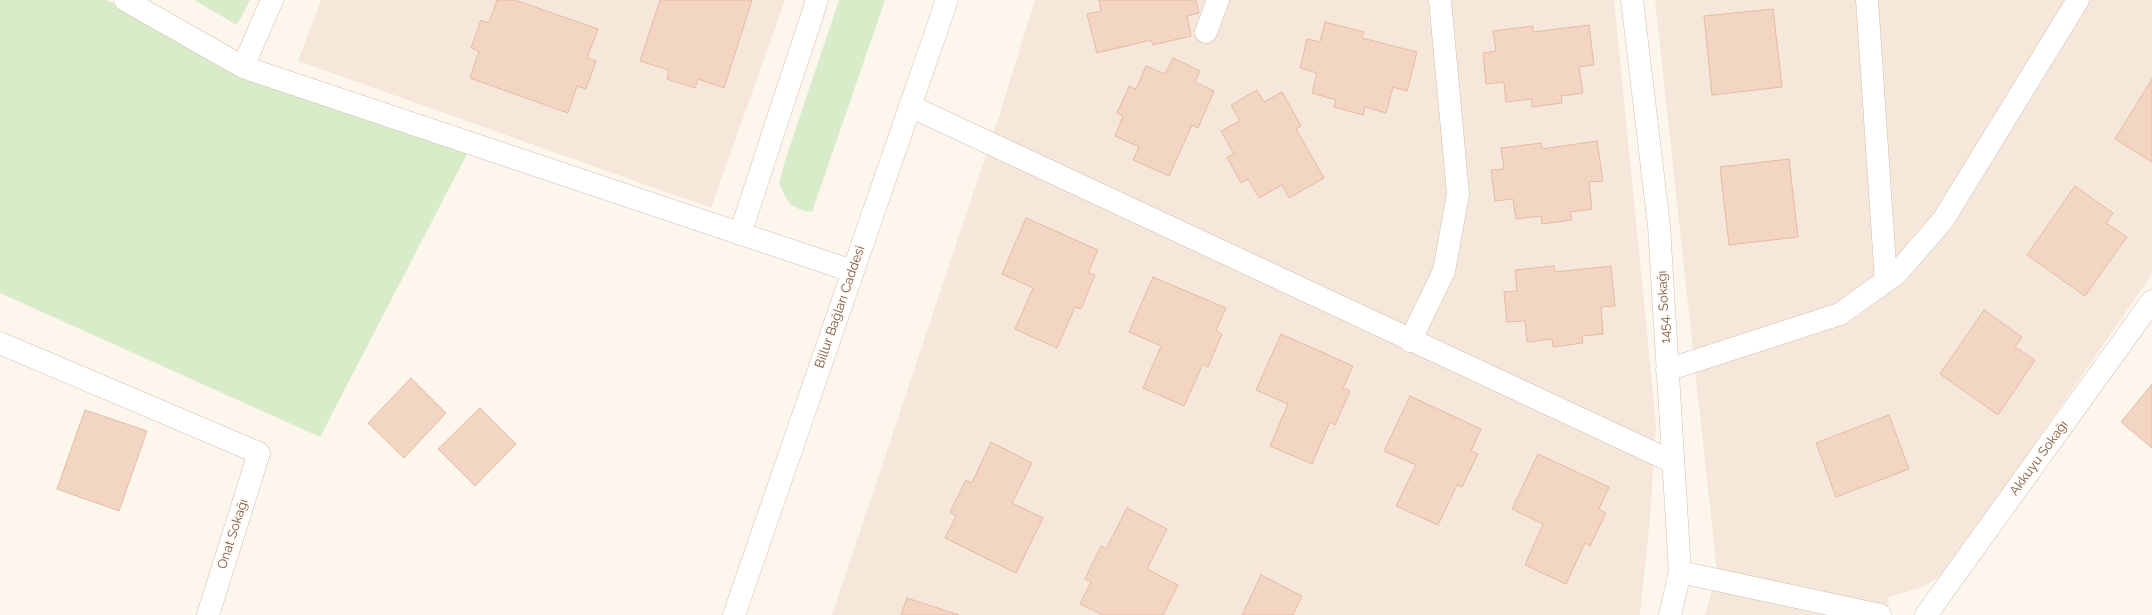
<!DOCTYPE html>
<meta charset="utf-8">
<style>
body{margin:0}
canvas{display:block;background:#fdf6ec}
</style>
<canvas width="2152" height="615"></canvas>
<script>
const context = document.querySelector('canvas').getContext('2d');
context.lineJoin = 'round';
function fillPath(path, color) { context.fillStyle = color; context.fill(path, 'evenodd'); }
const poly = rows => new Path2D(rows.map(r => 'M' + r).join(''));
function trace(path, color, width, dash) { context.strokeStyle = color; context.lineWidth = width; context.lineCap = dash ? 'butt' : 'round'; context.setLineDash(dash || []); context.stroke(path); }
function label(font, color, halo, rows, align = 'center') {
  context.font = font + ' Raleway,sans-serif'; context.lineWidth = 3.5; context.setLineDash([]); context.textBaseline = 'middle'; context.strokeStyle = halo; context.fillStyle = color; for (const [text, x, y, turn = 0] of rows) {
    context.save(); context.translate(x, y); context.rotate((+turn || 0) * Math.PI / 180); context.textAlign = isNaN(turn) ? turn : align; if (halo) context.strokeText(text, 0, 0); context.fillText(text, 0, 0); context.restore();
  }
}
const residential = poly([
 [321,0,785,0,711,208,298,61],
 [1035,0,1614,0,1656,424,1650,518,1640,615,832,615,1000,113],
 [1655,0,2152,0,2152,274,1951,565,1937,578,1920,588,1889,597,1887,615,1705,615,1717,572]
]);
const green = poly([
 [0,0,107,0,244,73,468,152,320,437,0,293],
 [194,0,250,0,237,25],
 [839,0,885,0,812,212,801,210,791,205,786,198,779,183,785,161]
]);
const building = poly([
 [497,0,515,0,598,29,587,58,596,61,586,89,577,86,568,113,470,78,479,51,471,48,481,20,489,23,497,0],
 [660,0,752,0,724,88,698,79,695,88,667,79,669,70,640,61,660,0],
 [1099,0,1196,0,1199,13,1187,16,1191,36,1153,45,1151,40,1097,53,1087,14,1101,11,1099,0],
 [1773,9,1782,87,1712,95,1704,16,1773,9],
 [1325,22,1364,32,1362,38,1417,52,1407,91,1393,87,1386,113,1365,107,1363,115,1334,107,1336,100,1312,93,1317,73,1300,68,1307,39,1320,42,1325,22],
 [1589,25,1594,65,1579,67,1583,93,1561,96,1562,103,1532,107,1532,99,1506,102,1504,82,1486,84,1483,53,1496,51,1493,31,1533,26,1533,32,1589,25],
 [1173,58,1200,71,1195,82,1214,91,1198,128,1192,125,1169,176,1133,160,1139,147,1115,136,1123,116,1117,113,1129,86,1136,89,1146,66,1165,74,1173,58],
 [2152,79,2152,162,2115,139,2152,79],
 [1257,90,1264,102,1282,92,1301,126,1296,129,1324,178,1289,198,1282,185,1259,198,1248,179,1241,183,1227,157,1234,154,1221,131,1240,121,1231,105,1257,90],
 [1597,141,1603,181,1589,182,1592,209,1570,212,1572,220,1542,224,1541,216,1516,219,1513,199,1495,201,1491,170,1504,169,1501,148,1541,143,1542,149,1597,141],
 [1789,159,1798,237,1729,245,1720,167,1789,159],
 [2075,186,2113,213,2106,223,2127,237,2085,296,2027,255,2075,186],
 [1026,218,1098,250,1088,273,1095,275,1081,309,1075,307,1057,348,1015,329,1033,288,1002,274,1026,218],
 [1554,266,1555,272,1611,266,1615,306,1601,307,1603,334,1582,336,1583,343,1553,347,1552,339,1527,342,1525,321,1507,322,1504,292,1517,291,1515,270,1554,266],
 [1153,277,1226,308,1216,330,1222,334,1208,367,1203,364,1184,406,1143,388,1161,346,1129,332,1153,277],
 [1984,310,2022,337,2015,347,2035,360,1998,415,1940,374,1984,310],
 [1281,334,1353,366,1343,388,1350,391,1335,425,1330,422,1312,464,1270,446,1288,404,1256,390,1281,334],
 [411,378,446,413,404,458,368,423,411,378],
 [2152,384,2152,448,2121,422,2152,384],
 [1410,396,1481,429,1471,451,1478,454,1462,487,1457,485,1438,525,1396,506,1416,465,1384,451,1410,396],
 [480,408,516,444,475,486,438,449,480,408],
 [85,410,147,431,119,511,57,489,85,410],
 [1889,415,1909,469,1836,497,1816,443,1889,415],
 [991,442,1032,463,1012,503,1043,518,1016,573,945,538,956,516,950,512,966,480,972,483,991,442],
 [1538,454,1609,487,1599,509,1606,513,1590,546,1585,543,1566,584,1525,565,1543,524,1512,509,1538,454],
 [1127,508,1167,529,1147,569,1178,585,1163,615,1103,615,1080,604,1091,582,1085,579,1101,546,1106,549,1127,508],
 [1261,575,1302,596,1293,615,1242,615,1261,575],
 [907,598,959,615,901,615,907,598]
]);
const street = poly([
 [125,0,243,67,852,271],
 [1632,0,1659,226,1680,572,1670,615],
 [1867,0,1886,281],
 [1206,32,1218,0],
 [243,67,272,0],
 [910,106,1673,462],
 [740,234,817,0],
 [1410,341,1444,271,1458,194,1440,0],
 [0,343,259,453,208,615],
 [1667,370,1840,314,1897,273,1943,220,2078,0],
 [1680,572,1880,615],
 [1926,615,2152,301]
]);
const secondary = poly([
 [734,615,947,0]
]);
const streetNames = [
 ["Billur Bağları Caddesi",840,307,-71],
 ["1454. Sokağı",1664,307,-93],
 ["Akkuyu Sokağı",2039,458,-54],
 ["Onat Sokağı",233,534,-72]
];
fillPath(residential, '#f5e8da');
fillPath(green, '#d8ecc9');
fillPath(building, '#f3d5c3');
trace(building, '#e6bba3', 1);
trace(street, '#d1beb0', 23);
trace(secondary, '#d6c0b0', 23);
trace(street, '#fff', 22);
trace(secondary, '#fff', 22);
label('13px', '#7a5c4d', '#fffaf3', streetNames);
</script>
